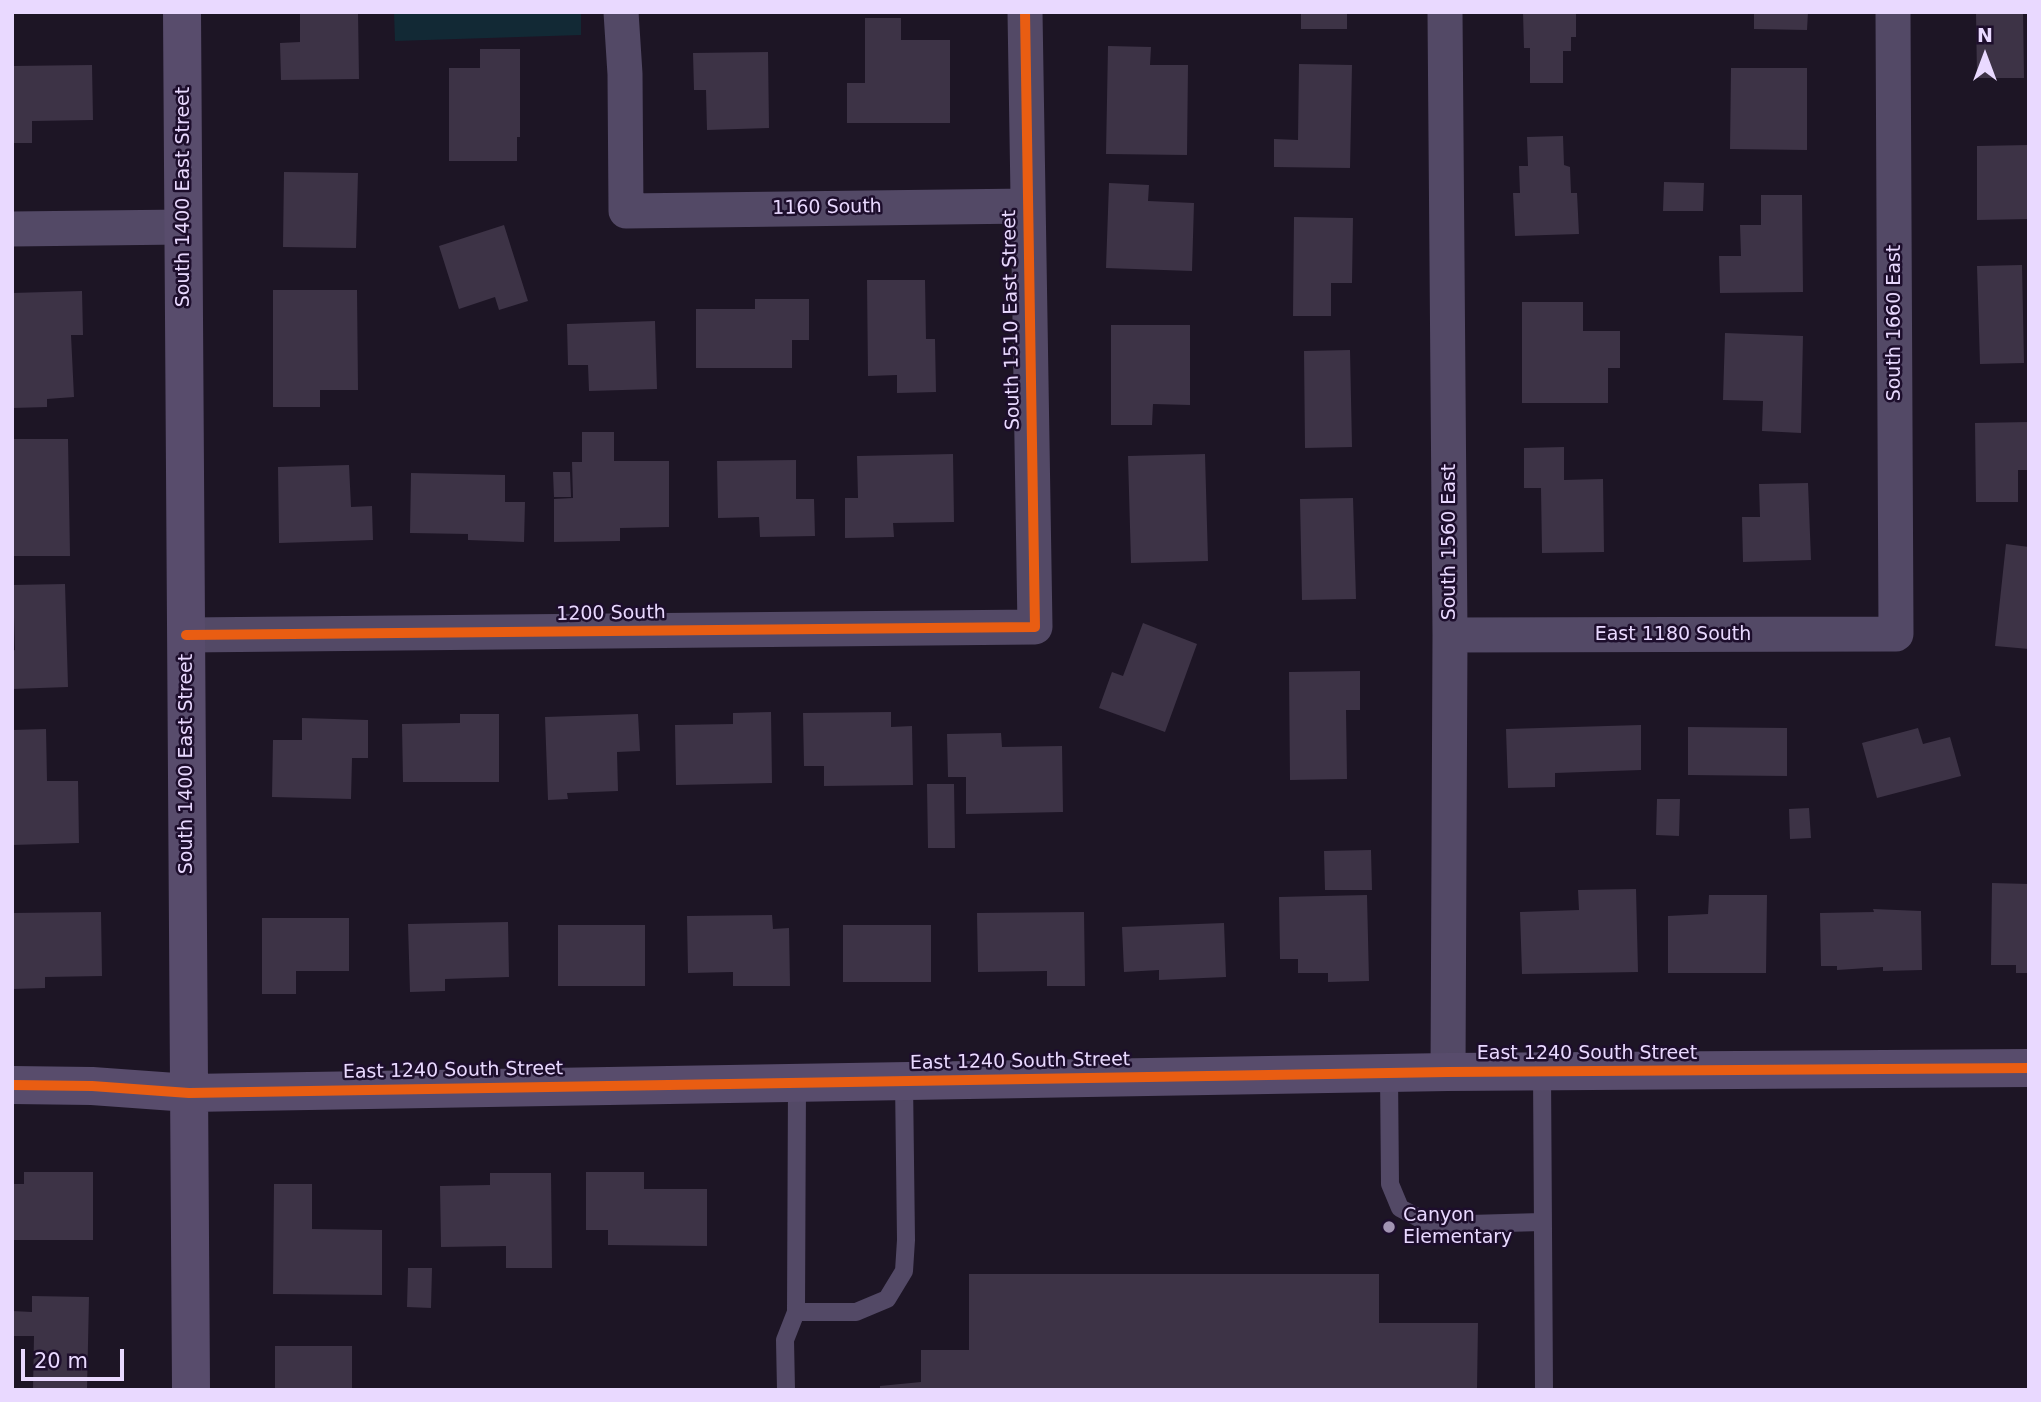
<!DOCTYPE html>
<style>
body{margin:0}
#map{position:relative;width:2041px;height:1402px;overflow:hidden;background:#1d1525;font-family:"DejaVu Sans",sans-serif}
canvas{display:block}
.frame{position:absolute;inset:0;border:14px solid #e9d9ff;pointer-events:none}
.north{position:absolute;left:1950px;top:21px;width:70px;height:70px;-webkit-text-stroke:5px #1d0e2c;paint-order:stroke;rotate:0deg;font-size:19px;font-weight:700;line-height:28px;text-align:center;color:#e9d9ff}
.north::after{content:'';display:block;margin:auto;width:24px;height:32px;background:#e9d9ff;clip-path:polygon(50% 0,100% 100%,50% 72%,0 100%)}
.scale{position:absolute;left:21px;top:1349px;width:103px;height:32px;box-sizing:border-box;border:4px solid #e9d9ff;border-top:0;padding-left:9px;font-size:21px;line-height:24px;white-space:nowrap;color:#e9d9ff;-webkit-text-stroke:5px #1d0e2c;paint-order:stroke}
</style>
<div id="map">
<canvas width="2041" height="1402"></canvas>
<div class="frame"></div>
<div class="north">N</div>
<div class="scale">20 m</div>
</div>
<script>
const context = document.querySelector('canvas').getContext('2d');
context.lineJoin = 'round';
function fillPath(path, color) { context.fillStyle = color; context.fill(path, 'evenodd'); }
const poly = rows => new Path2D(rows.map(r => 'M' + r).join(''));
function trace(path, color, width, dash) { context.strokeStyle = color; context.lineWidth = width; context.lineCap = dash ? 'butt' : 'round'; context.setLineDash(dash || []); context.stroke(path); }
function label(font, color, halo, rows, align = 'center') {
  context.font = font + ' "DejaVu Sans",sans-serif'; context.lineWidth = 5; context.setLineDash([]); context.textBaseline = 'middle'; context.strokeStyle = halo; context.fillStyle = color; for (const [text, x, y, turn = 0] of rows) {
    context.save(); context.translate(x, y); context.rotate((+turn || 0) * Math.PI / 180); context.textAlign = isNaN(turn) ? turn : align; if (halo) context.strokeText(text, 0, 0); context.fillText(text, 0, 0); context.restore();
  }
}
const green = poly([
 [394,12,581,12,581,35,395,41]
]);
const building = poly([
 [300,12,358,12,359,79,281,80,280,43,300,42],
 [1301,12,1347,12,1347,29,1301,29],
 [1523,12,1576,12,1576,37,1571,37,1571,51,1563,51,1563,83,1530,83,1530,48,1524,48],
 [1754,12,1808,12,1807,30,1754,29],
 [1976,12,2023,12,2024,78,1977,78],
 [865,18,901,18,901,40,950,40,950,123,847,123,847,83,865,83],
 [1108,46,1151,47,1150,65,1188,65,1187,155,1106,154],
 [480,49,520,49,520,137,517,137,517,161,449,161,449,68,480,68],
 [768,52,769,128,707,130,706,90,694,90,693,53],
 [1299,64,1352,65,1350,168,1274,167,1274,139,1298,140],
 [92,65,93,120,32,121,32,143,12,143,12,66],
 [1731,68,1807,68,1807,150,1730,149],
 [1563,136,1564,165,1570,167,1571,193,1577,193,1579,234,1515,236,1513,193,1520,193,1519,166,1528,166,1527,137],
 [2029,145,2029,219,1977,220,1977,146],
 [284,172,358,173,356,248,283,247],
 [1664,182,1704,183,1703,211,1663,211],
 [1109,183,1149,185,1148,201,1194,203,1192,271,1106,268],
 [1761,195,1802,195,1803,292,1720,293,1719,256,1741,256,1740,225,1761,225],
 [1294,217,1353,218,1352,283,1331,283,1331,316,1293,316],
 [504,225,528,301,499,310,495,297,459,309,439,246],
 [2022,265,2024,363,1980,364,1977,266],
 [867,280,925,280,926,339,935,339,936,392,897,393,897,375,868,376],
 [273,290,357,290,358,390,320,390,320,407,273,407],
 [82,291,83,335,71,335,74,397,47,399,47,407,12,408,12,293],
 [755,299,809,299,809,340,792,340,792,368,696,368,696,309,755,309],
 [1522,302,1583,302,1583,331,1620,331,1620,368,1608,368,1608,403,1522,403],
 [655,321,657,389,589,391,588,365,568,365,567,324],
 [1111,325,1190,325,1190,405,1153,404,1152,425,1111,425],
 [1725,333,1803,336,1801,433,1762,431,1763,401,1723,400],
 [1350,350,1352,447,1305,448,1304,351],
 [2029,422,2029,470,2018,470,2018,502,1976,502,1975,423],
 [582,432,614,432,614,461,669,461,669,527,620,528,620,541,554,542,554,499,573,498,572,462,582,462],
 [12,439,68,439,70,556,12,556],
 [1564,447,1564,480,1603,479,1604,552,1542,553,1541,488,1524,488,1524,448],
 [953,454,954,522,893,523,894,537,845,538,845,498,858,498,857,456],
 [1205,454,1208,561,1131,563,1128,456],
 [796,460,796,499,814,499,815,536,760,537,759,517,718,518,717,461],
 [349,465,351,507,372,506,373,540,279,543,278,467],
 [553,472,570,472,571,497,554,497],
 [411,473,505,475,505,502,525,502,524,542,468,540,468,534,410,533],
 [1808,483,1811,560,1743,562,1742,517,1760,517,1759,484],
 [1353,498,1356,599,1302,600,1300,499],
 [2006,544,2029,547,2029,649,1995,646],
 [65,584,68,687,12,689,12,651,15,650,13,585],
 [1143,623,1197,644,1165,732,1099,708,1112,672,1123,676],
 [1360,671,1360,710,1346,710,1347,779,1290,780,1289,672],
 [771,712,772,783,676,785,675,725,733,724,733,713],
 [891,712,891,727,912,726,913,785,824,786,824,766,804,766,803,713],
 [460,714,499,714,499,782,403,782,402,724,460,723],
 [638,714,640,751,617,752,618,791,567,793,568,799,548,800,545,717],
 [302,718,368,720,368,758,352,758,351,799,272,797,273,740,302,740],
 [1641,725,1641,770,1555,773,1555,787,1508,788,1506,729],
 [1688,727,1787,728,1787,776,1688,775],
 [1918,728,1923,744,1950,737,1961,776,1877,798,1862,743],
 [46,729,47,781,78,781,79,843,12,845,12,730],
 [1001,733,1002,747,1062,746,1063,812,966,814,966,777,948,777,947,734],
 [927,784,954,784,955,848,928,848],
 [1657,799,1680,799,1679,836,1656,835],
 [1809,808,1811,838,1790,839,1789,809],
 [1371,850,1372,890,1325,890,1324,851],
 [1992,883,2029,884,2029,973,2016,973,2016,965,1991,965],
 [1636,889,1638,972,1522,974,1520,912,1579,910,1578,890],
 [1367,895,1369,981,1328,982,1328,973,1298,973,1298,959,1280,959,1279,897],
 [1709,895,1767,895,1766,973,1668,973,1668,916,1708,914],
 [1873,909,1921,911,1922,970,1883,971,1883,967,1837,970,1837,966,1821,966,1820,913,1874,912],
 [101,912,102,976,45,977,45,988,12,989,12,913],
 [1084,912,1085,986,1047,986,1047,971,978,972,977,913],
 [772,915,773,929,789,928,790,986,733,986,733,972,688,973,687,916],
 [262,918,349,918,349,971,296,971,296,994,262,994],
 [508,922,509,977,445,979,445,991,410,992,408,924],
 [1224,923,1226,977,1159,980,1159,970,1124,972,1122,927],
 [558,925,645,925,645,986,558,986],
 [843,925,931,925,931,982,843,982],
 [24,1172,93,1172,93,1240,12,1240,12,1184,24,1184],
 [586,1172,644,1172,644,1189,707,1189,707,1246,608,1245,608,1230,586,1230],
 [490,1173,551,1173,552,1268,506,1268,506,1246,441,1247,440,1186,490,1185],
 [274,1184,312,1184,312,1229,382,1230,382,1295,273,1294],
 [408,1268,432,1268,431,1308,407,1307],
 [969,1274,1379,1274,1379,1323,1478,1323,1477,1390,880,1390,880,1386,921,1382,921,1350,969,1350],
 [32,1296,89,1297,87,1390,33,1390,34,1336,12,1336,12,1311,32,1312],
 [275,1346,352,1346,352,1390,275,1390]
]);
const lane = poly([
 [1542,1072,1544,1390],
 [1389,1074,1390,1184,1400,1208,1432,1225,1542,1222],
 [797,1083,796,1312,856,1312,887,1299,904,1271,906,1240,904,1081],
 [786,1390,785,1340,796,1312]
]);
const street = poly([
 [621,12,625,74,626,211,1028,206],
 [1445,12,1450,635,1448,1072],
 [12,229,184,227],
 [186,635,1035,627,1025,12],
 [1450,635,1896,634,1893,12]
]);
const secondary = poly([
 [182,12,191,1390],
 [12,1085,92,1086,189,1093,1448,1072,2029,1068]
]);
const cycleway = poly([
 [186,635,1035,627,1025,12],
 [12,1085,92,1086,189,1093,1448,1072,2029,1068]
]);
const markers = [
 [1389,1227,7,"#a294b3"]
];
const streetNames = [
 ["South 1400 East Street",184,197,-90],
 ["1160 South",827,208,-1],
 ["South 1510 East Street",1012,320,-91],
 ["South 1660 East",1895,323,-90],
 ["South 1560 East",1450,542,-90],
 ["1200 South",611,614,-1],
 ["East 1180 South",1673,635],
 ["South 1400 East Street",187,764,-90],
 ["East 1240 South Street",1587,1054],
 ["East 1240 South Street",1020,1062,-1],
 ["East 1240 South Street",453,1071,-1]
];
const poiNames = [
 ["Canyon",1403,1216],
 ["Elementary",1403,1238]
];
fillPath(green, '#122935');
fillPath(building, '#3d3346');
trace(lane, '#534966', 18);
trace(street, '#534966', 35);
trace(secondary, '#584c6c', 38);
trace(cycleway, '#e95d12', 10);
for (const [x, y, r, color] of markers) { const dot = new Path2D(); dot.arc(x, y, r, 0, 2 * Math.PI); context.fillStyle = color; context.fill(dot); trace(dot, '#1d0e2c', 2.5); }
label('19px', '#e9d9ff', '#1d0e2c', streetNames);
label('19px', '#e9d9ff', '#1d0e2c', poiNames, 'left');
</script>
